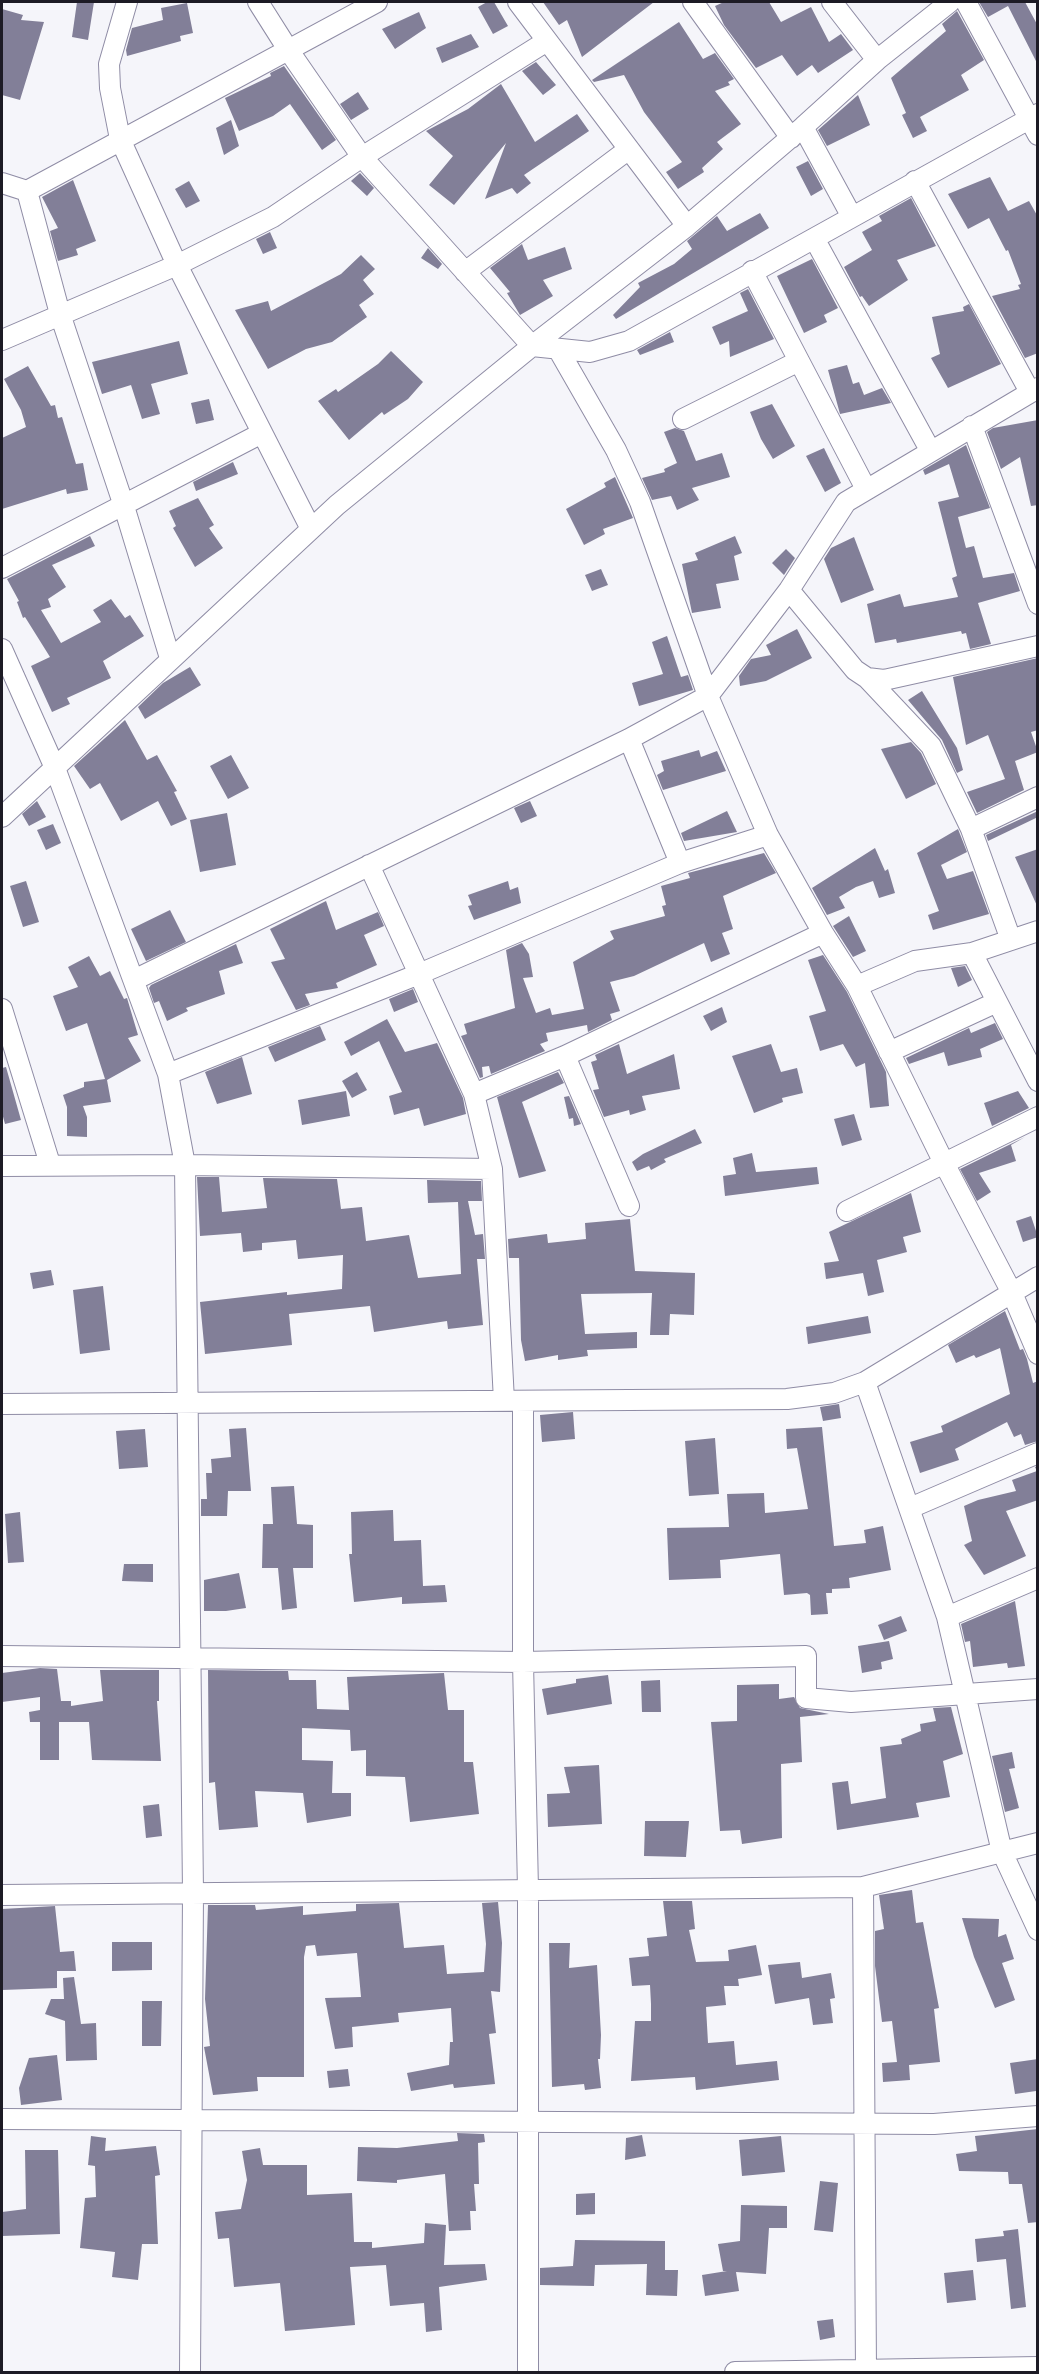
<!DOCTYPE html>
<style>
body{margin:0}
#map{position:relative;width:1039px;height:2374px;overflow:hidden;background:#f5f5fa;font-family:Bitter,serif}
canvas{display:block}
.frame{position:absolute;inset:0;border:3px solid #1d1b25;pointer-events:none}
</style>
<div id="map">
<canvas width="1039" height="2374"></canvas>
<div class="frame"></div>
</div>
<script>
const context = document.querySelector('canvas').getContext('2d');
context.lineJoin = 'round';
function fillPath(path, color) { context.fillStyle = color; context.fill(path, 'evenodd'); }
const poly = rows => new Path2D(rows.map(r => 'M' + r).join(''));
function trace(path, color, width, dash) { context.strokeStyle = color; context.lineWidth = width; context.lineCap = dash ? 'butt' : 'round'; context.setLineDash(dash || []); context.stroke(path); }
const building = poly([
 [77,2,94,2,88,40,72,37],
 [487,2,494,2,508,26,493,34,478,7],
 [543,2,654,2,582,57,567,20,559,25],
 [724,2,769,2,781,22,811,7,829,42,841,34,853,50,818,73,812,65,797,76,782,55,756,68,724,25,715,6],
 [979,2,1025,2,1038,26,1038,65,1008,6,988,17],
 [187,3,193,33,180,36,181,41,127,56,126,50,132,28,163,20,161,8],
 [2,9,23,15,21,20,44,22,20,100,2,95],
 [957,11,984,60,961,75,969,90,920,117,927,131,913,138,902,115,906,113,891,78,946,31,942,24],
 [419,12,426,28,395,49,382,29],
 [679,22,703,59,715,53,734,79,728,82,730,85,715,91,741,124,717,142,723,149,702,168,704,172,678,189,666,172,682,162,644,112,624,75,594,82,592,80],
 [471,34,479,47,442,63,436,48],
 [536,62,556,85,543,95,522,71],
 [284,66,336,140,322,150,290,104,273,116,239,131,225,98,271,76,270,73],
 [501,84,535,142,577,114,589,131,524,175,531,183,517,194,512,188,485,199,506,143,454,205,429,185,453,156,426,131,468,109],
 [358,92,369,109,351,120,340,104],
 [858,95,870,125,827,146,818,130],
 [231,120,239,146,224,155,216,128],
 [808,161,823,189,811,196,796,167],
 [360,173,374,188,367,196,351,181],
 [990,177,1008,211,1029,201,1038,217,1038,353,1025,358,992,296,1020,289,1018,285,1021,284,1008,250,1006,251,989,218,968,229,948,194],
 [73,180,96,241,76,249,78,255,58,261,50,231,58,228,42,197],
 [189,181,200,201,186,208,175,189],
 [911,198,936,246,897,260,908,280,869,306,862,296,860,297,844,267,872,250,862,232,882,221,879,216],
 [760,213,769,228,616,319,613,315,640,287,638,283,674,264,692,249,687,241,717,216,727,231],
 [270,232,277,248,263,254,256,239],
 [522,244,528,260,565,247,572,269,543,280,553,296,520,315,507,293,510,292,490,268],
 [428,248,442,264,438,269,421,258],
 [361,255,375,269,363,280,374,294,359,305,367,317,332,342,306,349,268,369,235,310,268,301,271,311,341,274],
 [812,259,838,308,824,315,827,322,804,333,777,276],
 [748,289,774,339,730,357,729,341,720,345,712,327,748,311,740,293],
 [969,304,1001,364,948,388,931,358,940,354,932,317,964,311,963,307],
 [670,332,674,342,640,355,637,350],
 [179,341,188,374,151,384,160,414,142,419,131,385,102,394,92,362],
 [391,351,423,382,408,399,384,415,382,412,349,440,318,401,336,389,338,392,378,364],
 [847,365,853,384,859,382,864,395,882,388,891,403,840,414,828,370],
 [28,366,51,406,55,405,58,418,62,417,76,464,83,463,88,490,67,494,66,489,2,509,2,438,26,427,21,410,4,379],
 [209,399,214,420,196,424,191,403],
 [772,404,795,446,773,459,761,439,750,412],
 [1038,420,1038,505,1031,506,1020,457,1001,469,987,432,993,428],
 [675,428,684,431,696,461,722,453,730,477,692,488,699,500,677,510,671,496,652,500,642,478,665,472,664,469,677,463,664,432],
 [966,445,990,508,958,517,966,548,974,546,983,578,1014,573,1020,591,978,603,991,644,970,649,966,633,962,634,961,631,897,643,896,639,875,643,867,604,900,594,904,607,958,597,952,578,957,576,938,502,959,497,949,464,925,475,923,470],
 [824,448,841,483,825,492,806,456],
 [233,462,238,474,196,491,193,482],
 [615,477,633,518,603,529,605,534,584,545,566,509,606,487,604,483],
 [198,498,214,525,209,528,223,548,195,567,173,528,176,526,169,511],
 [90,536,95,546,52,565,66,587,48,599,51,607,41,610,61,643,101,622,93,610,111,599,125,618,130,615,144,636,103,661,111,678,67,698,70,704,52,712,31,666,50,657,25,617,23,618,17,602,19,601,7,579],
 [735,536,742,553,734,556,739,580,716,584,721,608,692,613,682,564,698,560,695,553],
 [854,537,874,590,841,603,824,559,831,548],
 [786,549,795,558,784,575,772,563],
 [601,569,608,585,592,591,585,575],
 [797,629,812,658,766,681,740,686,739,676,751,659,771,655,766,645],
 [667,636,681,677,688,675,693,690,639,706,632,683,663,674,652,642],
 [1038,658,1038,730,1031,732,1038,752,1015,761,1024,790,977,813,967,792,1005,779,988,735,966,745,953,677],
 [190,667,201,685,145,719,138,707,163,683],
 [922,691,957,748,963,770,957,773,942,740,908,700],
 [125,720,147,760,157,755,177,791,174,792,187,819,171,826,158,801,121,821,100,783,90,789,74,766],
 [911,742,921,753,936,784,906,799,881,749],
 [699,750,701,757,717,751,726,771,663,790,657,775,664,771,661,761],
 [231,755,249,788,228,799,210,766],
 [37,801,46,817,29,826,22,814],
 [530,801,537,816,521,823,514,808],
 [727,811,737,832,684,841,681,833],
 [1038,811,1038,817,988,841,986,835],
 [227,813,236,865,200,872,190,820],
 [53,824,61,843,46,850,37,830],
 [958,829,967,852,941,865,947,879,973,871,989,914,933,930,928,915,939,911,917,853],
 [875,848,885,871,888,869,895,893,879,898,873,881,856,887,839,897,845,908,827,915,812,888],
 [1038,849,1038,908,1015,857],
 [764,853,776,873,723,896,733,929,722,933,730,954,711,962,704,943,634,976,610,982,620,1011,610,1014,612,1020,588,1032,587,1025,546,1033,548,1041,540,1044,545,1051,491,1074,489,1066,482,1067,483,1077,480,1078,461,1036,467,1034,464,1024,515,1008,506,950,522,943,529,954,533,977,523,978,536,1013,550,1008,552,1015,584,1009,573,962,614,939,610,931,665,916,662,906,666,905,661,886,690,878,688,873],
 [26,881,39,922,23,927,10,886],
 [508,881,510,890,518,887,521,903,474,920,468,906,472,905,468,895],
 [326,901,336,930,378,912,384,926,364,935,377,965,336,983,338,988,305,994,310,1005,296,1010,271,962,285,959,270,929],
 [170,910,186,942,146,961,131,929],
 [849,916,866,951,853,957,833,926],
 [236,944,243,963,219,971,225,994,186,1008,188,1011,167,1021,159,1001,154,1003,149,988,151,985],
 [823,955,847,992,886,1072,889,1106,870,1108,865,1063,856,1067,843,1044,820,1051,809,1016,826,1011,808,960],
 [89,956,100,976,110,971,124,999,127,998,138,1035,128,1038,141,1061,107,1080,111,1102,83,1106,87,1117,87,1137,67,1136,67,1107,63,1095,84,1087,84,1082,105,1079,87,1023,66,1031,53,996,78,987,68,967],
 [965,966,972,980,958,987,951,968],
 [413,989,418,1002,394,1012,389,999],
 [722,1007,727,1022,711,1031,703,1016],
 [387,1019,405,1052,437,1043,463,1098,466,1114,424,1126,419,1108,394,1115,389,1096,402,1092,379,1041,351,1056,344,1042],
 [995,1023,1003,1039,980,1049,982,1057,948,1066,944,1052,909,1064,906,1058,969,1028,971,1033],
 [320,1026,326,1040,275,1062,268,1047],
 [619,1044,627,1074,674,1054,680,1089,642,1096,646,1110,630,1115,629,1110,604,1117,593,1090,599,1089,591,1062,597,1060,595,1055],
 [771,1044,781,1072,797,1068,803,1093,782,1098,783,1102,754,1113,732,1056],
 [242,1057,252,1094,217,1104,205,1072],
 [6,1067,21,1120,5,1124,2,1113,2,1068],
 [357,1072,367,1090,352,1098,342,1081],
 [558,1072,564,1083,522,1102,546,1171,519,1178,497,1097],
 [346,1091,350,1116,302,1125,298,1100],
 [1018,1091,1029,1108,992,1126,984,1103],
 [569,1096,581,1124,574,1126,573,1118,569,1119,564,1097],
 [854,1114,862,1140,842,1146,834,1119],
 [695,1129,702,1143,664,1159,666,1162,651,1170,649,1166,637,1171,632,1162,643,1154],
 [1025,1137,1011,1145,1016,1161,979,1173,991,1192,977,1201,960,1169],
 [752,1153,756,1172,817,1167,819,1184,725,1196,723,1176,736,1174,733,1158],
 [197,1177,219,1177,222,1212,267,1208,263,1178,337,1179,341,1209,362,1207,366,1241,409,1235,418,1278,461,1274,458,1202,428,1203,427,1180,481,1181,482,1201,468,1201,475,1235,483,1234,485,1259,477,1259,483,1325,448,1329,447,1321,374,1332,370,1306,289,1314,292,1345,205,1354,200,1302,287,1292,287,1295,342,1289,343,1255,298,1259,296,1240,262,1243,262,1250,243,1252,241,1233,200,1236],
 [911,1193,921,1232,903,1237,907,1252,877,1260,884,1292,868,1296,863,1273,826,1279,824,1263,839,1261,829,1232],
 [1031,1216,1038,1237,1023,1242,1016,1221],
 [630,1219,635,1271,695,1273,694,1315,670,1314,669,1335,650,1335,652,1293,581,1294,585,1334,637,1332,637,1348,587,1350,588,1356,558,1360,558,1355,525,1361,521,1340,519,1258,509,1258,508,1239,547,1234,548,1243,586,1239,585,1223],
 [51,1270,54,1285,33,1289,30,1273],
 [103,1286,110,1350,80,1354,73,1290],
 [1005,1311,1020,1350,1023,1349,1027,1359,1033,1383,1038,1381,1038,1441,1025,1445,1021,1434,1014,1437,1007,1422,955,1449,959,1460,920,1473,910,1442,943,1432,941,1426,1010,1394,1000,1348,976,1358,974,1355,956,1363,948,1345],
 [868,1316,871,1333,808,1344,806,1327],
 [839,1404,841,1418,823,1421,820,1407],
 [573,1412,575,1439,542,1442,540,1415],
 [822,1427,834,1546,866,1543,864,1530,883,1526,891,1570,849,1578,850,1588,832,1589,832,1593,826,1593,828,1614,811,1615,810,1595,807,1593,784,1595,780,1554,720,1560,721,1578,669,1580,667,1528,729,1527,727,1494,764,1493,765,1513,808,1509,797,1448,787,1449,786,1429],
 [246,1428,251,1491,228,1491,227,1516,201,1516,201,1499,207,1499,206,1473,212,1473,211,1459,231,1457,229,1429],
 [145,1429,148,1467,119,1469,116,1431],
 [715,1438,719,1494,689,1496,685,1441],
 [1038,1466,1038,1500,1006,1511,1026,1556,984,1575,964,1545,972,1541,964,1506,978,1500,1016,1491,1012,1480,1037,1471,1035,1467],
 [294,1486,297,1524,313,1525,313,1568,293,1568,297,1608,282,1610,278,1568,262,1568,263,1524,273,1524,271,1487],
 [393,1510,394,1541,421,1540,423,1586,445,1585,447,1602,402,1604,402,1597,354,1602,349,1554,352,1554,351,1512],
 [20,1512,24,1562,8,1563,5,1514],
 [124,1564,153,1564,153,1582,122,1581],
 [239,1573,246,1608,226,1611,204,1611,204,1580],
 [1015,1601,1025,1666,1008,1668,1007,1663,973,1667,970,1641,965,1642,961,1624],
 [901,1616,907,1631,884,1640,878,1625],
 [889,1641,893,1659,881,1662,882,1669,862,1673,858,1646],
 [40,1668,57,1669,61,1701,71,1701,71,1706,103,1701,100,1670,159,1670,159,1701,157,1701,161,1761,92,1760,89,1722,59,1722,59,1760,40,1760,40,1722,30,1722,29,1712,40,1710,40,1697,2,1702,2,1673],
 [208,1670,288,1671,289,1680,316,1680,317,1709,349,1710,347,1677,444,1673,448,1710,464,1710,464,1762,473,1762,479,1814,410,1822,405,1777,366,1776,366,1750,351,1751,350,1730,302,1728,302,1760,333,1761,332,1793,351,1793,351,1816,307,1823,303,1793,255,1791,258,1827,219,1830,215,1782,209,1783],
 [608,1675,612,1704,547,1715,542,1689,576,1683,576,1679],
 [660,1680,661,1712,642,1712,641,1681],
 [779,1684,779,1699,794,1697,800,1708,829,1714,800,1717,802,1762,781,1764,782,1838,742,1844,740,1830,720,1831,711,1722,737,1721,737,1685],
 [951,1707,963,1754,943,1761,950,1797,916,1803,919,1817,837,1830,832,1783,848,1781,851,1804,886,1798,880,1747,902,1744,901,1739,921,1731,920,1724,936,1721,933,1708],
 [1012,1752,1015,1768,1009,1769,1019,1808,1005,1812,992,1756],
 [599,1765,602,1824,548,1827,547,1794,570,1793,564,1767],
 [159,1804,162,1836,146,1838,143,1806],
 [645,1821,689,1821,686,1857,644,1856],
 [912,1890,916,1923,923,1922,939,2008,934,2009,940,2062,909,2065,910,2080,883,2082,882,2063,897,2062,892,2021,882,2022,875,1966,875,1931,884,1929,879,1895],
 [663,1901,692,1901,695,1929,689,1930,696,1962,729,1961,728,1950,756,1945,762,1975,738,1979,739,1986,724,1986,726,2005,706,2007,708,2043,734,2041,736,2065,777,2061,779,2080,696,2090,695,2077,631,2081,635,2021,651,2021,651,2004,650,1985,632,1986,629,1958,649,1956,647,1938,667,1936],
 [498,1902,502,1943,500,1992,491,1991,496,2033,489,2034,495,2084,454,2088,453,2084,411,2091,407,2073,449,2065,450,2042,453,2042,451,2008,398,2013,399,2022,352,2027,353,2047,335,2049,325,1998,361,1997,357,1953,317,1956,315,1945,306,1946,304,1957,304,2077,257,2077,258,2091,213,2095,204,2047,210,2046,205,1999,208,1905,255,1905,256,1910,303,1906,303,1915,356,1911,356,1904,399,1903,404,1948,444,1945,447,1974,484,1972,486,1944,482,1903],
 [55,1906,60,1952,74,1951,76,1971,57,1971,57,1988,2,1990,2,1909],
 [962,1918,999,1919,998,1937,1006,1934,1014,1959,1002,1963,1015,2000,995,2008,974,1957],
 [112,1942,152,1942,152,1970,112,1971],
 [549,1943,570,1943,569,1968,597,1965,601,2035,600,2059,598,2059,601,2088,585,2090,584,2084,552,2087],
 [800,1962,802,1978,831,1973,835,1998,830,1999,833,2023,813,2025,809,1998,775,2004,768,1965],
 [74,1977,81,2024,96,2023,97,2060,66,2061,65,2021,45,2014,51,1999,64,1999,63,1978],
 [142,2001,162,2001,161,2046,142,2046],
 [57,2055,62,2100,21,2105,19,2088,29,2058],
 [1038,2059,1036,2091,1015,2094,1010,2063],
 [348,2069,350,2086,329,2088,327,2071],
 [1038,2129,1038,2222,1028,2223,1022,2184,1009,2184,1008,2172,959,2171,956,2154,977,2151,975,2136],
 [457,2133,484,2134,485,2142,478,2143,479,2184,474,2184,476,2211,470,2211,471,2230,449,2231,445,2174,397,2180,397,2183,357,2181,358,2147,397,2148,458,2141],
 [642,2135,646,2156,625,2160,626,2138],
 [91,2136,106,2138,105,2151,156,2146,160,2175,155,2176,158,2244,142,2244,138,2280,112,2277,115,2252,80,2248,85,2198,96,2197,95,2166,88,2165],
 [781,2136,785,2172,742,2176,739,2140],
 [260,2148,263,2165,307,2165,307,2195,352,2193,354,2242,372,2242,372,2248,424,2243,425,2223,446,2225,444,2265,485,2264,487,2280,439,2287,442,2330,426,2332,424,2303,390,2306,386,2265,350,2267,355,2325,285,2331,280,2283,234,2287,229,2238,218,2239,215,2212,241,2209,247,2180,242,2151],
 [25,2150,58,2150,60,2234,2,2236,2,2212,26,2209],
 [820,2181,838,2183,833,2232,814,2230],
 [595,2193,595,2214,576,2215,576,2194],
 [741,2205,787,2206,787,2228,769,2228,766,2274,736,2272,739,2291,705,2296,702,2275,727,2271,723,2271,718,2244,740,2241],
 [1018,2229,1026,2307,1011,2309,1006,2259,977,2262,975,2239,1004,2236,1003,2231],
 [575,2240,665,2241,665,2270,678,2270,677,2296,646,2295,647,2264,595,2265,594,2286,540,2285,540,2268,573,2266],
 [973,2270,976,2300,947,2303,944,2273],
 [833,2319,835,2337,820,2340,817,2321]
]);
const minor = poly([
 [127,2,109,64,110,88,120,139,177,265,311,529],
 [258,2,289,51,362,157,532,346,590,352,629,341,1038,114],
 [518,2,687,226],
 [693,2,791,138],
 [832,2,877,60],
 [966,2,1038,135],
 [803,127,852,217],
 [915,181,1030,392],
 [2,183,27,191,377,2],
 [27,191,60,314,123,503,170,658],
 [815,240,930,450],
 [752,271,866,489],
 [465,272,629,149],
 [2,340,177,265,273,217,362,157,547,41],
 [558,349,616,450,640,502,708,696,768,835,823,933,857,986,944,1163,1012,1293,1038,1354],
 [683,419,799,361],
 [972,426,1038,604],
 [2,568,262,433],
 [789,590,855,670,867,678,884,680,1038,646],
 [2,649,55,768,168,1074,185,1165,193,1893,190,2372],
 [867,678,931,746,971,829,1011,940],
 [629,739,680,863],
 [2,817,337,505,532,346,687,226,803,127,877,60,950,2],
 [971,829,1038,797],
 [369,865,474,1094,492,1169,504,1401],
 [972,953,1038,1081],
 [134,980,629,739,708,696,789,590,846,502,1038,388],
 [857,986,915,961,972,953,1038,931],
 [2,1009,50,1164],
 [889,1052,997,1002],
 [565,1056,629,1206],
 [168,1074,419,974,680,863,768,835],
 [474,1094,565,1056,823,933],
 [2,1166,185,1165,492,1169],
 [847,1211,1038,1117],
 [865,1382,947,1617,1002,1852,1038,1930],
 [523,1402,523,1662,528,1889,528,2372],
 [2,1404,787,1399,834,1393,865,1382,1038,1277],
 [910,1508,1038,1453],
 [947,1617,1038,1578],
 [2,1656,523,1662,806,1656,806,1698,851,1702,1038,1689],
 [863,1887,866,2372],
 [2,1895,863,1887,1038,1843],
 [2,2119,934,2124,1038,2116],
 [735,2372,1038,2367]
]);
fillPath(building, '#827f98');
trace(minor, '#8f8ca5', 22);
trace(minor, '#fff', 20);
</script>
